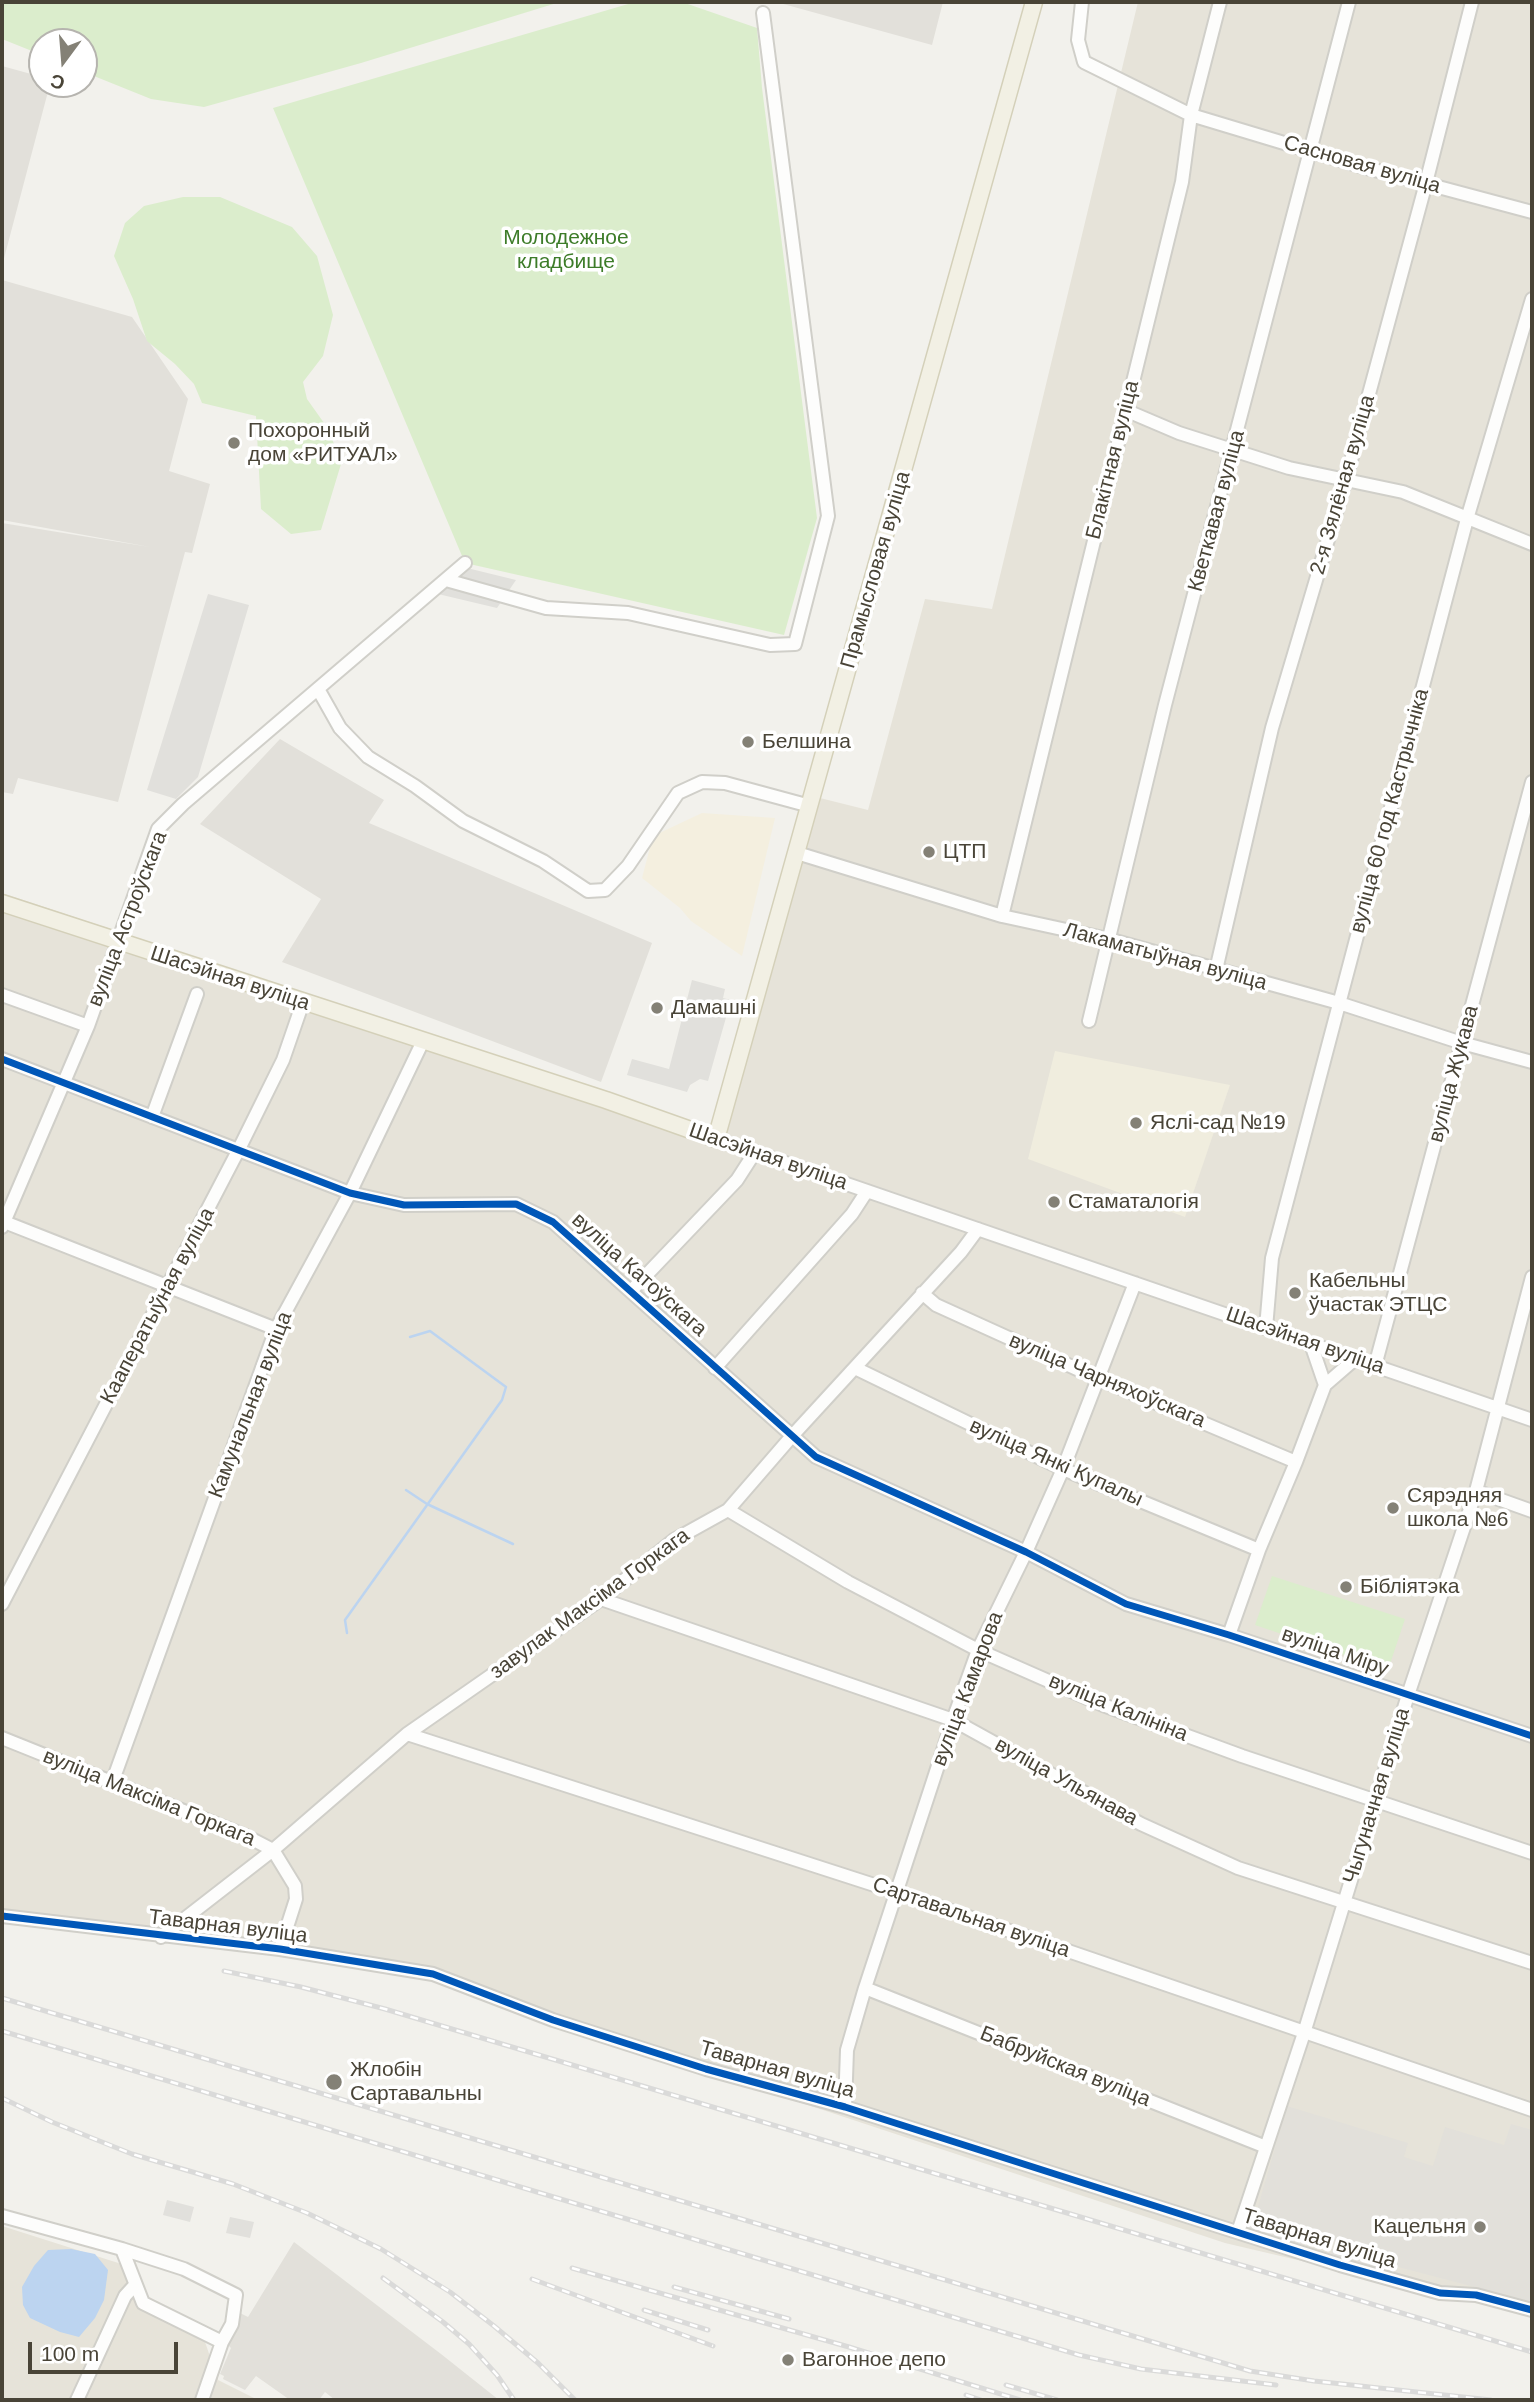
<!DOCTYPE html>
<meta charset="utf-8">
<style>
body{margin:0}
#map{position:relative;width:1534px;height:2402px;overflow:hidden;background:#f2f1ec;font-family:Helvetica,sans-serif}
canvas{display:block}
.frame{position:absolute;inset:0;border:4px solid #494437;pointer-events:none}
.north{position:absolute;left:28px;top:28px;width:70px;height:70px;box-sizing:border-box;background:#fff;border:2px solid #b6b4af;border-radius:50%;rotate:196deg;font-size:19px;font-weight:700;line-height:28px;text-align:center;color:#494437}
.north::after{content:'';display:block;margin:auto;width:24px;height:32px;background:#848176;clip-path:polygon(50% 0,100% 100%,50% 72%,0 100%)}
.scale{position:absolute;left:28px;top:2342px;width:150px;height:32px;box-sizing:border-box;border:4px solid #494437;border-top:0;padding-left:9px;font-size:21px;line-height:24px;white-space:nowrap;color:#494437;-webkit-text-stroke:5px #fff;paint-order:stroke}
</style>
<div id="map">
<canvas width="1534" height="2402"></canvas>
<div class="frame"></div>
<div class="north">С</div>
<div class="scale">100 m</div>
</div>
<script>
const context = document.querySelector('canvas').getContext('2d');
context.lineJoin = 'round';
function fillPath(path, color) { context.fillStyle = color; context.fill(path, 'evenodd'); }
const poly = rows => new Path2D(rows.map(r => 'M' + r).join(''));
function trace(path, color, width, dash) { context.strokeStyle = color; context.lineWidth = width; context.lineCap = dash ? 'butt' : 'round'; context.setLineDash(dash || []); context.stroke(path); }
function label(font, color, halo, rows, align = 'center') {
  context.font = font + ' Helvetica,sans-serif'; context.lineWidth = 7; context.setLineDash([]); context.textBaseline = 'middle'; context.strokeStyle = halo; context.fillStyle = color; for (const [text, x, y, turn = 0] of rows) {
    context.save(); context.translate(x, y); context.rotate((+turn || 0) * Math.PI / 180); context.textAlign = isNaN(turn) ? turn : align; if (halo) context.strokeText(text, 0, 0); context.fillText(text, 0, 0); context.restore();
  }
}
const residential = poly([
 [1138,2,1532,2,1532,2315,1225,2243,415,1975,46,1925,2,1921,2,893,710,1127,804,794,868,810,925,599,992,609],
 [2,2226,134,2268,155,2313,204,2339,218,2380,258,2400,2,2400]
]);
const commercial = poly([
 [702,813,775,818,742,956,691,921,680,908,642,878,653,836]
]);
const industrial = poly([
 [776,2,943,2,932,45],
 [2,66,42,77,42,84,50,84,2,266],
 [2,280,132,317,188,399,169,471,210,484,192,553,185,552,118,802,18,778,13,794,2,792,2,523,150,547,2,520],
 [280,739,384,800,369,823,652,943,601,1082,282,962,321,899,200,824],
 [1287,2106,1408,2143,1404,2157,1433,2166,1445,2127,1504,2145,1511,2124,1532,2130,1532,2302,1383,2263,1377,2269,1330,2255,1335,2242,1306,2234,1302,2247,1248,2230,1252,2216,1258,2207],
 [294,2242,441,2354,499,2400,335,2400,325,2392,319,2400,290,2400,256,2376,245,2390,223,2379,224,2376,220,2374,231,2348,228,2345,240,2313,248,2317]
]);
const education = poly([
 [1055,1051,1230,1085,1185,1217,1028,1159]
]);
const green = poly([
 [2,2,560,2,361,63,204,107,151,99,84,72,84,42,42,42,42,55,2,39],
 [635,2,682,2,757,28,762,88,817,518,784,635,465,563,273,108],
 [183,197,220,197,292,227,317,256,333,315,323,356,303,382,307,399,329,430,341,464,321,530,291,534,261,509,256,416,202,403,194,384,175,364,147,341,133,299,114,256,125,223,144,206],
 [1272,1576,1405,1619,1388,1670,1255,1625]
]);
const parking = poly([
 [467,568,516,580,497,608,438,594],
 [208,594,249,605,198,777,176,799,147,790],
 [692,980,725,989,723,998,731,1000,708,1081,700,1079,690,1085,687,1092,627,1075,632,1059,669,1069],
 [167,2200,194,2207,190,2222,163,2215],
 [230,2217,254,2222,250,2238,226,2233]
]);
const water = poly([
 [71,2249,95,2254,108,2270,104,2300,95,2318,79,2337,60,2332,30,2318,23,2305,22,2287,34,2266,48,2250]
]);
const stream = poly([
 [406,1490,427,1504,513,1544],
 [347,1633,345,1620,502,1400,506,1387,430,1331,410,1337]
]);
const minor = poly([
 [1082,2,1078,40,1084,62,1191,115,1367,168,1532,212],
 [1125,410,1179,433,1289,468,1403,492,1532,544],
 [446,580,546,608,628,613,770,645,795,644,828,516,763,13],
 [318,689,340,728,368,757,415,786,463,821,543,861,588,891,605,890,628,866,678,793,702,782,725,783,810,806],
 [797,853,1002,916,1108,939,1339,1003,1462,1043,1532,1062],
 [1002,916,1182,182,1191,115,1220,2],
 [1216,970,1272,728,1346,479,1426,183,1472,2],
 [2,995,88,1026],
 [1089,1021,1165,705,1349,2],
 [2,1059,350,1193,404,1205,516,1204,553,1222,816,1457,1026,1552,1126,1604,1229,1635,1532,1736],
 [152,1117,197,994],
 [716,1139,1532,1420],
 [2,1221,276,1329],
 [2,1227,88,1026,158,829,183,804,465,563],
 [632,1290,737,1180,755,1152],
 [922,1293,936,1305,1099,1379,1296,1462],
 [1266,1328,1272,1258,1467,519,1532,299],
 [1375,1366,1532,782],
 [715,1368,852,1214,867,1191],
 [855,1368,1063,1469,1259,1550],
 [1325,1385,1355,1359],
 [1476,1491,1532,1511],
 [728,1510,848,1582,978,1650,1103,1705,1242,1756,1532,1853],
 [601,1599,953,1720,1141,1824,1238,1868,1532,1963],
 [2,1604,239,1149,283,1060,303,1002],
 [1229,1635,1259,1550,1296,1462,1325,1385,1311,1344],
 [407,1734,896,1892,1532,2110],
 [2,1738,246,1836,273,1850,295,1886,296,1899,280,1949],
 [112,1783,276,1329,350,1193,423,1041],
 [2,1916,280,1949,433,1974,553,2020,706,2069,845,2107,1340,2265,1440,2293,1476,2295,1532,2310],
 [161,1937,273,1850,407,1734,601,1599,674,1540,728,1510,792,1436,961,1252,978,1229],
 [865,1988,1266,2147],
 [845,2107,847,2050,865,1988,953,1720,978,1650,1026,1552,1063,1469,1135,1283],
 [2,2216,122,2249,143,2303,222,2342,202,2400],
 [1238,2232,1304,2033,1408,1695,1476,1491,1532,1277],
 [122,2249,184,2269,236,2295,232,2324,222,2342],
 [77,2400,125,2296,135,2285]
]);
const major = poly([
 [2,903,606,1100,716,1139,1034,2]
]);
const rail = poly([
 [224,1971,301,1987,385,2009,1532,2352],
 [2,1998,1250,2371,1314,2381,1491,2400],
 [2,2031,1079,2355,1141,2369,1276,2385],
 [2,2098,52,2122,132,2154,233,2184,307,2213,381,2249,450,2292,494,2326,538,2363,575,2400],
 [572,2268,849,2347,1020,2400],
 [383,2278,443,2322,469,2344,497,2375,514,2400],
 [532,2279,713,2346],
 [674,2287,789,2319],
 [644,2310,708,2330],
 [1006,2385,1057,2400],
 [966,2395,981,2400]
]);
const cycleway = poly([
 [2,1059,350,1193,404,1205,516,1204,553,1222,816,1457,1026,1552,1126,1604,1229,1635,1532,1736],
 [2,1916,280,1949,433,1974,553,2020,706,2069,845,2107,1340,2265,1440,2293,1476,2295,1532,2310]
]);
const markers = [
 [234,443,7,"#848176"],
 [748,742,7,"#848176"],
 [929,852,7,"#848176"],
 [657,1008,7,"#848176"],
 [1136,1123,7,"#848176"],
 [1054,1202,7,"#848176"],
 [1295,1293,7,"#848176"],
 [1393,1508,7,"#848176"],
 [1346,1587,7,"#848176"],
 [334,2082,9,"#848176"],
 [1480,2227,7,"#848176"],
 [788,2360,7,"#848176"]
];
const streetNames = [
 ["Сасновая вуліца",1362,165,16],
 ["Блакітная вуліца",1113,460,-76],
 ["2-я Зялёная вуліца",1343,485,-74],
 ["Кветкавая вуліца",1217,511,-75],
 ["Прамысловая вуліца",876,570,-74],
 ["вуліца 60 год Кастрычніка",1390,811,-75],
 ["вуліца Астроўскага",128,919,-69],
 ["Лакаматыўная вуліца",1165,957,15],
 ["Шасэйная вуліца",230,979,18],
 ["вуліца Жукава",1454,1074,-75],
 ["Шасэйная вуліца",768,1157,19],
 ["вуліца Катоўскага",639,1275,42],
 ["Кааператыўная вуліца",158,1306,-62],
 ["Шасэйная вуліца",1305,1341,19],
 ["вуліца Чарняхоўскага",1107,1381,23],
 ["Камунальная вуліца",251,1405,-69],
 ["вуліца Янкі Купалы",1056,1463,24],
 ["завулак Максіма Горкага",590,1604,-36],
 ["вуліца Міру",1335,1652,19],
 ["вуліца Камарова",968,1689,-69],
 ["вуліца Калініна",1118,1708,22],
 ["вуліца Ульянава",1066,1782,29],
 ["Чыгуначная вуліца",1377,1796,-73],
 ["вуліца Максіма Горкага",149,1798,22],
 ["Сартавальная вуліца",971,1918,19],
 ["Таварная вуліца",228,1927,7],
 ["Бабруйская вуліца",1065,2067,22],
 ["Таварная вуліца",777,2070,16],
 ["Таварная вуліца",1319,2239,17]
];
const parkNames = [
 ["Молодежное",566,238],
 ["кладбище",566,262]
];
const poiNames = [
 ["Похоронный",248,431],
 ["дом «РИТУАЛ»",248,455],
 ["Белшина",762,742],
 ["ЦТП",943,852],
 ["Дамашні",671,1008],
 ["Яслі-сад №19",1150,1123],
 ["Стаматалогія",1068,1202],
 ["Кабельны",1309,1281],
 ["ўчастак ЭТЦС",1309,1305],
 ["Сярэдняя",1407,1496],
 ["школа №6",1407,1520],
 ["Бібліятэка",1360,1587],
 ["Жлобін",350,2070],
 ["Сартавальны",350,2094],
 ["Кацельня",1466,2227,"right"],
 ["Вагонное депо",802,2360]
];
fillPath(residential, '#e6e3d9');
fillPath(commercial, '#f4efdf');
fillPath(industrial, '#e2e0da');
fillPath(education, '#f0edde');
fillPath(green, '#dbedcc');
fillPath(parking, '#e1e0dc');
fillPath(water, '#bcd4f0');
trace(stream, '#bcd4f0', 2.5);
trace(minor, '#d0cfc9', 16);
trace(major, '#d4d0b9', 19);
trace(minor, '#fdfdfc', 12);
trace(major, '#f2f0e4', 16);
trace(rail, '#dadad9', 5);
trace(rail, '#fff', 2.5, [8]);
trace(cycleway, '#0057b8', 7);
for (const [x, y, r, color] of markers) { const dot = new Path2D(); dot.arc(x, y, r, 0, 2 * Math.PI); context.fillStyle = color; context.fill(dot); trace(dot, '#fff', 2.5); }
label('21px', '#494437', '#fff', streetNames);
label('21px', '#3d7c29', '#fff', parkNames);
label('21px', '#494437', '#fff', poiNames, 'left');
</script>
